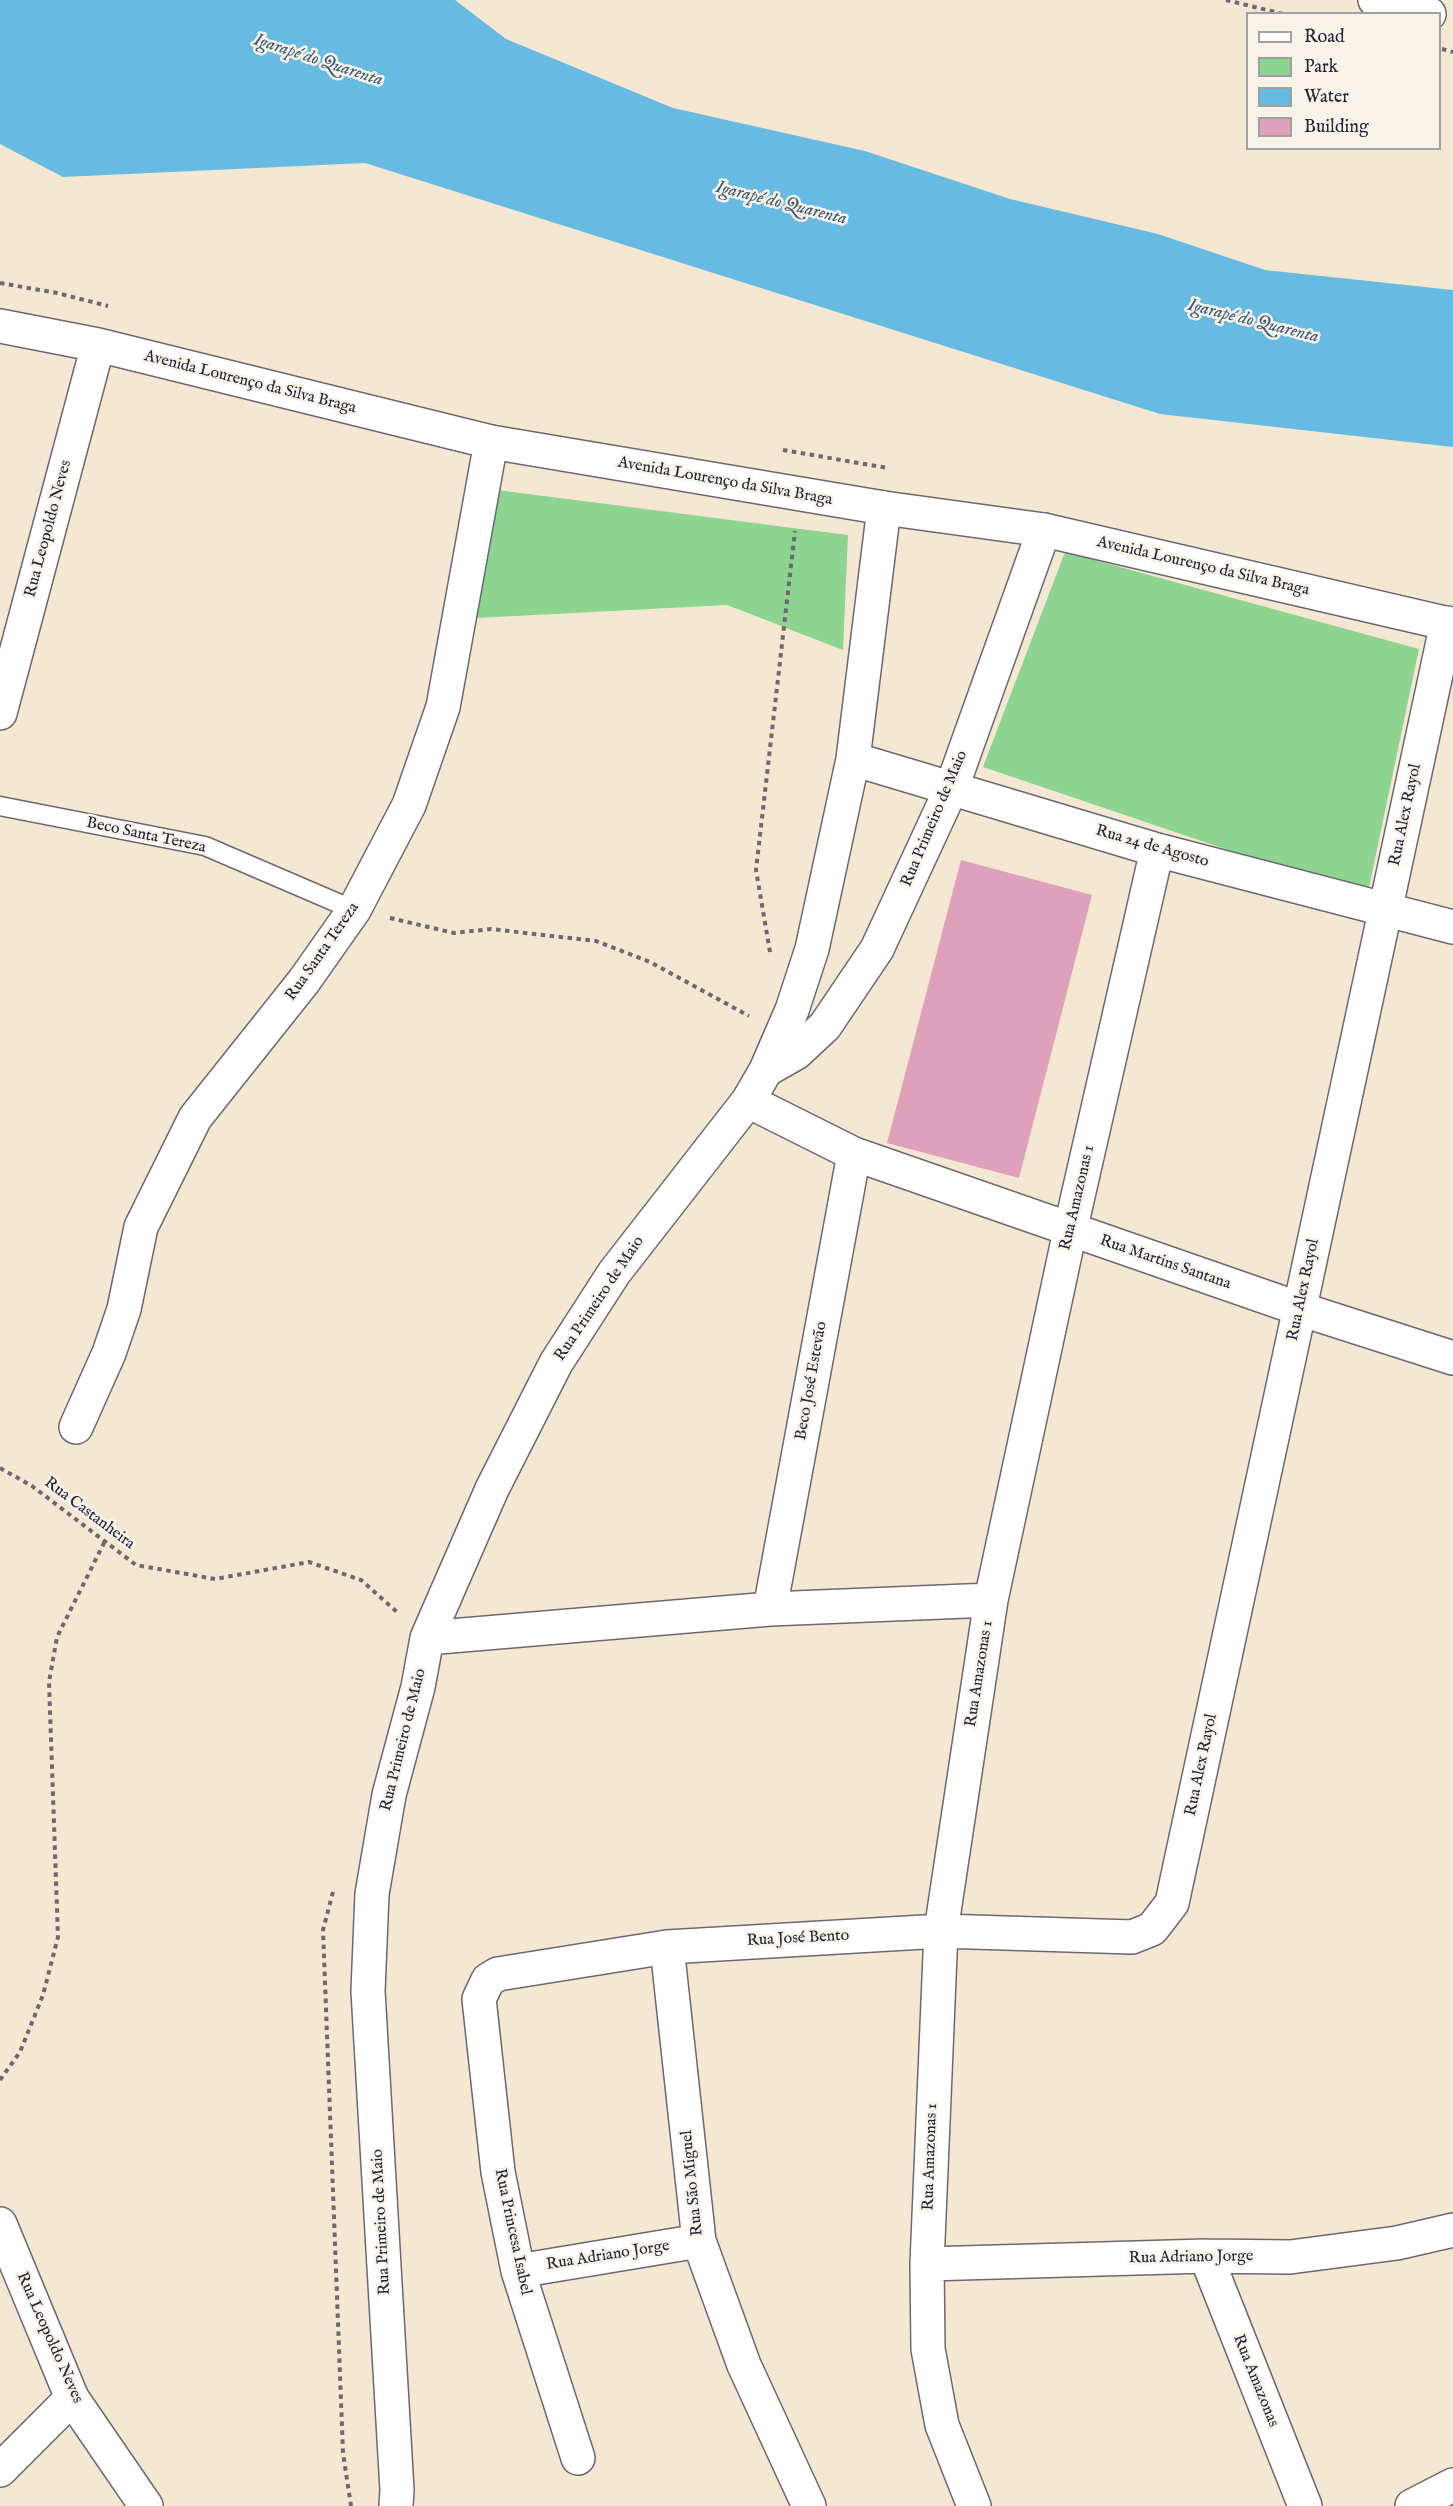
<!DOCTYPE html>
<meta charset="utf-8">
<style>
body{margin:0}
#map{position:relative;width:1453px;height:2506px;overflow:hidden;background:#f4e8d3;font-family:"IM FELL English",serif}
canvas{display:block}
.legend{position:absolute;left:1246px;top:12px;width:195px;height:138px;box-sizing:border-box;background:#f7f3e8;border:2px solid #a29fa3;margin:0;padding:8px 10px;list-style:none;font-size:18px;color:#22223b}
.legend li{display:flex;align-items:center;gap:12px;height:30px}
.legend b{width:30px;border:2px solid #a29fa3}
</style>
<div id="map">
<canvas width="1453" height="2506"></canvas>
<ul class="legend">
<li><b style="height:8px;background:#fff"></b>Road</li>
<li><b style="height:16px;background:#8cd48f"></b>Park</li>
<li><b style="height:16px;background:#67bbe3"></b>Water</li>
<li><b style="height:16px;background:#dea0bb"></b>Building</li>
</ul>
</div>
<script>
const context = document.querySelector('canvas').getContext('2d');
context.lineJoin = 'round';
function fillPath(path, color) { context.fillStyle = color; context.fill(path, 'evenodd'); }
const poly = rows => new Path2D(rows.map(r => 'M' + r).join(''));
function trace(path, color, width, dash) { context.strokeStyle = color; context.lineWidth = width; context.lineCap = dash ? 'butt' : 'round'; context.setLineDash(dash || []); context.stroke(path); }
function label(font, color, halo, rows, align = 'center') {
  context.font = font + ' "IM FELL English",serif'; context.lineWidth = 5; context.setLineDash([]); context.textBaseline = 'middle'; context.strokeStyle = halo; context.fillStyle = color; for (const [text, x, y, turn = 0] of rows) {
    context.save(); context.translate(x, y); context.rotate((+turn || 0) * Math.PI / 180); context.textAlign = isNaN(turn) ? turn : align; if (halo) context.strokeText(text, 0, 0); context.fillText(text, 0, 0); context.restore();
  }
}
const green = poly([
 [497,490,848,535,843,650,727,605,477,618],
 [1065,552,1419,649,1367,897,983,767]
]);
const water = poly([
 [0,0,455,0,506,39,673,108,865,151,1010,199,1158,234,1265,270,1453,290,1453,447,1160,414,365,163,63,177,0,144]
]);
const building = poly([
 [961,860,1092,895,1019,1178,887,1143]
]);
const path = poly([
 [1226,0,1283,14],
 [1442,49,1453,52],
 [0,283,57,293,108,306],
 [783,450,888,468],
 [390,918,454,933,491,929,596,941,650,962,749,1016],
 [770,952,756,870,795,531],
 [0,1468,32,1486,136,1565,215,1579,309,1562,361,1580,397,1612],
 [333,1892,323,1930,343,2453,351,2506],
 [0,2080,20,2052,43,1995,58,1937,49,1682,57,1637,105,1541]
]);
const lane = poly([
 [0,806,205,846,354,910]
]);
const street = poly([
 [853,759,1157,850,1453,927],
 [766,1070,796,1053,825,1026,877,949,952,787,1044,530],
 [748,1101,854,1154,1300,1309,1453,1358],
 [76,1427,109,1353,124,1309,141,1227,195,1118,304,981,354,910,409,805,443,707,491,442],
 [770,1609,854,1154],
 [427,1638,770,1609,991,1600],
 [667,1947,699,2241,744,2365,809,2506],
 [1206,2256,1305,2506],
 [927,2264,1206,2256,1290,2257,1397,2243,1453,2230],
 [518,2271,699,2241],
 [578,2458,518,2271,498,2172,479,1999,488,1980,498,1974,667,1947,941,1931,1132,1937,1152,1929,1172,1903,1447,623],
 [0,2470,72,2398],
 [396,2506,397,2490,368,1991,372,1894,389,1795,418,1687,427,1638,492,1489,556,1363,614,1273,748,1101,766,1070,792,1010,812,949,853,759,884,508],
 [974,2506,942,2425,928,2349,927,2264,941,1931,991,1600,1070,1231,1157,850],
 [1412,2506,1453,2485]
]);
const secondary = poly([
 [1375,0,1429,14],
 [0,326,98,345,491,442,884,508,1044,530,1453,625],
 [0,713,98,345],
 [0,2224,72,2398,146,2506]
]);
const streetNames = [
 ["Avenida Lourenço da Silva Braga",250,383,14],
 ["Avenida Lourenço da Silva Braga",725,482,10],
 ["Rua Leopoldo Neves",49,529,-75],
 ["Avenida Lourenço da Silva Braga",1203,567,13],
 ["Rua Alex Rayol",1406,815,-78],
 ["Rua Primeiro de Maio",935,819,-67],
 ["Beco Santa Tereza",146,836,12],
 ["Rua 24 de Agosto",1152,847,16],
 ["Rua Santa Tereza",323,952,-55],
 ["Rua Amazonas 1",1078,1198,-77],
 ["Rua Martins Santana",1165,1263,19],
 ["Rua Alex Rayol",1304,1290,-78],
 ["Rua Primeiro de Maio",600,1299,-56],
 ["Beco José Estevão",812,1381,-80],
 ["Rua Castanheira",89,1514,37],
 ["Rua Amazonas 1",980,1674,-81],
 ["Rua Primeiro de Maio",404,1740,-76],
 ["Rua Alex Rayol",1202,1765,-78],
 ["Rua José Bento",798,1939,-3],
 ["Rua Amazonas 1",931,2157,-88],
 ["Rua São Miguel",693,2183,-96],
 ["Rua Primeiro de Maio",382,2222,-93],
 ["Rua Princesa Isabel",512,2232,78],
 ["Rua Adriano Jorge",608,2256,-9],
 ["Rua Adriano Jorge",1191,2258,-1],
 ["Rua Leopoldo Neves",49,2338,66],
 ["Rua Amazonas",1255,2381,68]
];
const waterNames = [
 ["Igarapé do Quarenta",318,61,18],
 ["Igarapé do Quarenta",781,204,14],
 ["Igarapé do Quarenta",1253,322,14]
];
fillPath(green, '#8cd48f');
fillPath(water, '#67bbe3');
fillPath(building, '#dea0bb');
trace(lane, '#6c6770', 21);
trace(street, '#6c6770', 36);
trace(secondary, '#6c6770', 36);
trace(path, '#6c6770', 4, [4.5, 4.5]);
trace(lane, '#fff', 18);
trace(street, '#fff', 33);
trace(secondary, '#fff', 33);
label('16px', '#22223b', '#f7f3e8', streetNames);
label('italic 18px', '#3a5876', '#f7f3e8', waterNames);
</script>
